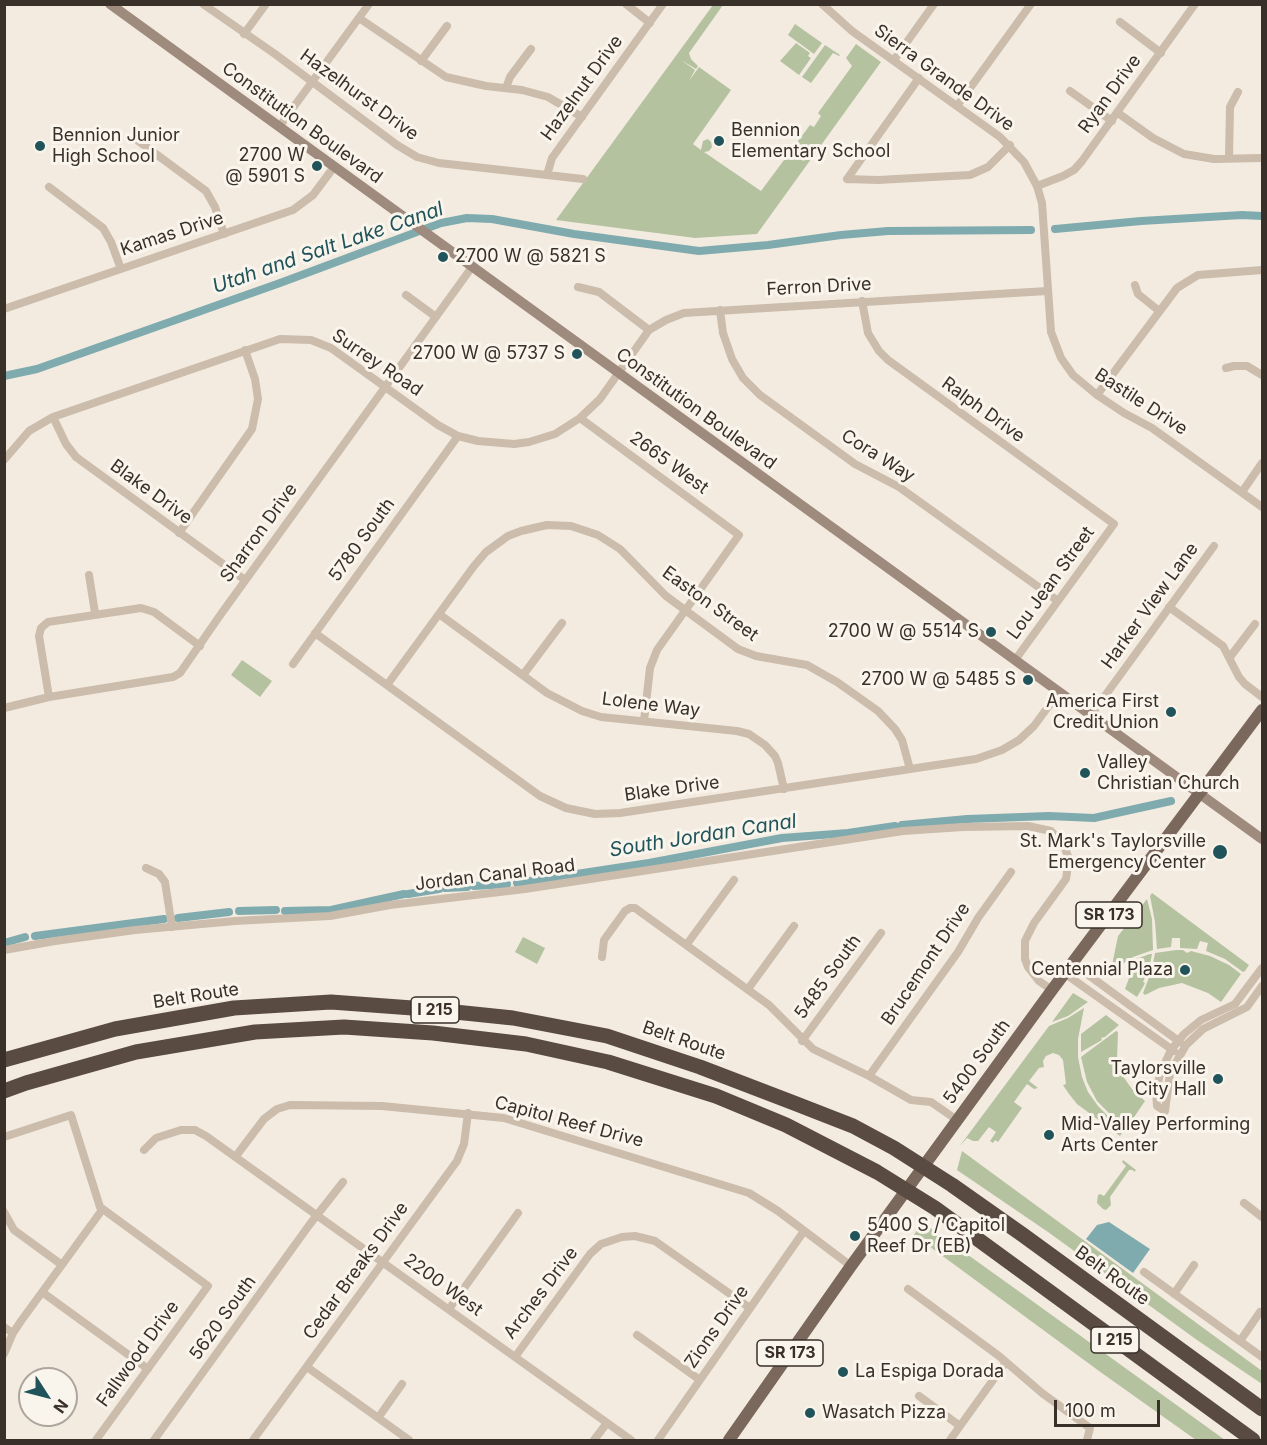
<!DOCTYPE html>
<style>
body{margin:0}
#map{position:relative;width:1267px;height:1445px;overflow:hidden;background:#f3ebe0;font-family:Inter,sans-serif}
canvas{display:block}
.frame{position:absolute;inset:0;border:6px solid #39302a;pointer-events:none}
.north{position:absolute;left:18px;top:1367px;width:60px;height:60px;box-sizing:border-box;background:#faf5ec;border:2px solid #ada69e;border-radius:50%;rotate:126deg;font-size:16px;font-weight:700;line-height:24px;text-align:center;color:#39302a}
.north::after{content:'';display:block;margin:auto;width:21px;height:27px;background:#20535a;clip-path:polygon(50% 0,100% 100%,50% 72%,0 100%)}
.scale{position:absolute;left:1054px;top:1400px;width:106px;height:27px;box-sizing:border-box;border:3px solid #39302a;border-top:0;padding-left:8px;font-size:18px;line-height:21px;white-space:nowrap;color:#39302a;-webkit-text-stroke:4px #faf5ec;paint-order:stroke}
</style>
<div id="map">
<canvas width="1267" height="1445"></canvas>
<div class="frame"></div>
<div class="north">N</div>
<div class="scale">100 m</div>
</div>
<script>
const context = document.querySelector('canvas').getContext('2d');
context.lineJoin = 'round';
function fillPath(path, color) { context.fillStyle = color; context.fill(path, 'evenodd'); }
const poly = rows => new Path2D(rows.map(r => 'M' + r).join(''));
function trace(path, color, width, dash) { context.strokeStyle = color; context.lineWidth = width; context.lineCap = dash ? 'butt' : 'round'; context.setLineDash(dash || []); context.stroke(path); }
function label(font, color, halo, rows, align = 'center') {
  context.font = font + ' Inter,sans-serif'; context.lineWidth = 6; context.setLineDash([]); context.textBaseline = 'middle'; context.strokeStyle = halo; context.fillStyle = color; for (const [text, x, y, turn = 0] of rows) {
    context.save(); context.translate(x, y); context.rotate((+turn || 0) * Math.PI / 180); context.textAlign = isNaN(turn) ? turn : align; if (halo) context.strokeText(text, 0, 0); context.fillText(text, 0, 0); context.restore();
  }
}
const green = poly([
 [713,5,723,5,689,53,691,59,698,66,696,69,681,60,695,70,689,81,699,67,731,90,693,144,701,150,703,141,708,139,711,142,712,147,709,151,704,152,761,191,810,125,814,127,821,116,818,113,852,66,846,58,856,44,881,62,757,234,695,238,556,220],
 [795,24,822,43,814,54,788,35],
 [796,43,810,53,808,56,811,58,799,75,780,61],
 [825,45,840,55,839,56,833,53,811,83,802,77],
 [242,660,272,681,260,697,231,675],
 [1152,893,1249,965,1245,971,1243,972,1225,959,1206,951,1208,943,1200,941,1197,949,1180,948,1180,938,1172,938,1171,947,1157,949,1155,922,1150,896],
 [1147,899,1152,919,1153,950,1133,957,1112,971,1111,970,1118,936],
 [523,937,545,948,537,964,515,952],
 [1176,950,1183,950,1187,953,1191,951,1210,956,1229,965,1241,974,1221,1002,1208,993,1182,983,1159,988,1145,995,1143,993,1152,970,1155,953],
 [1150,954,1152,954,1150,964,1148,967,1149,968,1143,982,1145,983,1143,987,1137,997,1125,989,1136,959],
 [1073,993,1088,1002,1068,1016,1052,1022],
 [1084,1008,1078,1039,1078,1057,1082,1077,1088,1092,1098,1106,1111,1119,1125,1128,1120,1136,1077,1104,1069,1094,1063,1085,1066,1084,1063,1060,1059,1055,1053,1053,1046,1056,1043,1061,1044,1067,1039,1068,1029,1081,1038,1088,1034,1089,1027,1084,1014,1102,1022,1108,998,1142,995,1140,993,1143,990,1141,996,1132,989,1127,978,1141,973,1141,967,1138,959,1147,1049,1026,1068,1018],
 [1106,1015,1119,1025,1105,1037,1101,1038,1102,1040,1081,1052,1081,1034],
 [1116,1031,1118,1032,1117,1060,1122,1075,1132,1089,1145,1101,1128,1126,1112,1116,1097,1101,1087,1082,1081,1057],
 [962,1151,1262,1371,1262,1384,1197,1340,1048,1232,957,1170],
 [1123,1160,1136,1170,1134,1172,1133,1170,1129,1170,1110,1197,1111,1205,1106,1210,1103,1209,1097,1203,1098,1195,1100,1194,1104,1196,1126,1166,1122,1162],
 [922,1222,1017,1290,1225,1440,1196,1440,1099,1371,914,1235]
]);
const water = poly([
 [1109,1222,1150,1249,1133,1273,1086,1239,1097,1225]
]);
const canal = poly([
 [1055,229,1141,221,1242,215,1262,216],
 [4,376,37,369,280,283,441,223,467,218,492,219,574,234,699,251,768,245,841,235,888,231,1031,230],
 [902,825,967,819,1049,816,1094,818,1171,801],
 [517,883,649,863,782,838,848,833,895,826],
 [474,886,507,884],
 [445,888,467,887],
 [408,894,439,889],
 [239,911,276,910],
 [285,911,331,910,404,894],
 [178,918,229,912],
 [35,936,164,919],
 [4,943,25,937]
]);
const street = poly([
 [203,4,275,54,397,145,417,157,439,163,583,179],
 [626,4,650,23],
 [822,4,852,31,1000,137,1024,162,1037,186,1042,203,1051,332,1061,358,1073,375,1097,395,1124,413,1152,428,1262,507],
 [359,18,446,77,486,86,522,90,548,97,582,117],
 [1120,22,1161,53],
 [244,34,266,4],
 [894,60,934,4],
 [421,61,447,26],
 [506,88,510,77,531,49],
 [1070,91,1112,121],
 [957,106,1031,4],
 [1118,113,1153,138,1184,154,1214,159,1262,158],
 [279,127,369,4],
 [137,140,206,191,215,207,224,234],
 [1229,158,1230,107,1238,92],
 [547,175,552,158,663,4],
 [847,179,878,180,970,175,988,167,1010,145],
 [847,179,919,78],
 [1037,186,1063,176,1074,170,1082,161,1195,4],
 [49,187,103,228,111,242,121,269],
 [1135,285,1138,294,1158,310],
 [578,287,599,292,649,330],
 [406,295,436,317],
 [862,301,868,333,879,351,888,360,1114,524,1015,660],
 [4,309,293,210,313,195,334,167],
 [720,310,723,333,732,359,743,378,760,395,855,464,899,487,1058,601],
 [1226,368,1234,366,1247,366,1262,375],
 [1097,395,1177,288,1198,275,1262,270],
 [53,417,66,444,76,457,245,580],
 [580,418,739,535,657,650,650,668,644,721],
 [4,460,29,431,53,417,280,339,311,340,331,348,438,425,458,436,478,441,514,444,529,442,555,434,580,418,600,399,649,330,666,320,684,313,1047,291],
 [1242,492,1262,463],
 [179,533,252,429,258,399,255,379,245,350],
 [89,575,95,613],
 [1169,607,1223,646,1239,677,1245,684,1262,697],
 [439,614,547,693,582,711,601,717,737,731,749,734,765,745,775,756,778,763,784,789],
 [315,633,540,796,566,808,595,814,620,813,976,759,1002,750,1019,740,1034,726,1059,692],
 [1230,657,1255,624],
 [293,664,458,436],
 [523,675,562,623],
 [387,685,474,566,486,552,508,536,521,531,547,525,571,526,598,535,620,549,666,596,738,649,756,656,807,665,837,682,878,711,895,729,902,740,910,769],
 [49,697,39,636,41,628,48,622,141,608,154,612,200,646],
 [4,708,49,697,173,677,180,673,221,614,472,267],
 [1091,715,1214,546],
 [146,868,159,874,165,882,172,927],
 [687,944,734,880],
 [4,950,55,941,135,930,235,921,330,916,390,905,525,889,903,831,963,827,1028,826,1051,831,1063,843,1069,859,1066,879,1034,923,1025,941,1025,959,1028,967,1039,981,1052,990],
 [602,957,604,940,625,911,630,908,635,908,769,1005,813,1049,869,1076,911,1100,931,1102,957,1120],
 [1072,963,1180,1042],
 [1064,973,1174,1051],
 [748,989,794,926],
 [802,1041,881,933],
 [869,1076,958,952,978,918,1011,872],
 [1165,1111,1157,1106,1156,1092,1160,1074,1171,1050,1184,1034,1201,1020,1235,1004,1262,968],
 [1165,1111,1170,1073,1186,1045,1203,1029,1247,1007,1262,986],
 [4,1137,71,1115,100,1207,208,1286,96,1440],
 [144,1150,156,1138,181,1130,195,1130,206,1136,631,1440],
 [236,1156,264,1119,277,1109,290,1105,382,1106,504,1118,749,1193,778,1211,851,1266],
 [1244,1203,1262,1217],
 [4,1212,14,1230,62,1265],
 [1144,1272,1262,1357],
 [908,1289,999,1356,1042,1393,1090,1428,1087,1440],
 [42,1292,148,1369],
 [1174,1294,1194,1265],
 [449,1309,518,1213],
 [4,1327,13,1333],
 [637,1335,700,1380],
 [1240,1341,1260,1312],
 [4,1354,13,1333,21,1321,102,1210],
 [515,1357,590,1254,601,1244,622,1237,635,1236,655,1241,750,1308],
 [307,1367,409,1440],
 [919,1396,960,1426],
 [378,1418,402,1384],
 [154,1440,310,1224,343,1182],
 [253,1440,457,1161,464,1144,468,1113],
 [594,1440,607,1423],
 [658,1440,804,1231],
 [950,1440,1006,1362]
]);
const secondary = poly([
 [110,4,1262,839]
]);
const primary = poly([
 [729,1440,851,1266,1052,990,1262,710]
]);
const highway = poly([
 [4,1060,115,1029,234,1008,331,1002,426,1009,513,1018,607,1036,700,1067,794,1103,853,1126,894,1148,952,1185,1023,1235,1262,1409],
 [4,1091,26,1083,136,1052,255,1032,344,1027,433,1033,526,1044,608,1062,716,1096,786,1125,877,1172,935,1208,1253,1440]
]);
const markers = [
 [719,141,6,"#20535a"],
 [40,146,6,"#20535a"],
 [317,166,6,"#20535a"],
 [443,257,6,"#20535a"],
 [577,354,6,"#20535a"],
 [991,632,6,"#20535a"],
 [1028,680,6,"#20535a"],
 [1171,712,6,"#20535a"],
 [1085,773,6,"#20535a"],
 [1220,852,8,"#20535a"],
 [1185,970,6,"#20535a"],
 [1218,1079,6,"#20535a"],
 [1049,1135,6,"#20535a"],
 [855,1236,6,"#20535a"],
 [843,1372,6,"#20535a"],
 [810,1413,6,"#20535a"]
];
const shields = [
 [1109,915,66],
 [435,1010,48],
 [1115,1340,48],
 [790,1353,66]
];
const shieldNames = [
 ["SR 173",1109,915],
 ["I 215",435,1010],
 ["I 215",1115,1340],
 ["SR 173",790,1353]
];
const streetNames = [
 ["Sierra Grande Drive",944,78,36],
 ["Hazelnut Drive",582,88,-54],
 ["Ryan Drive",1110,94,-54],
 ["Hazelhurst Drive",359,95,36],
 ["Constitution Boulevard",302,123,36],
 ["Kamas Drive",172,234,-18],
 ["Ferron Drive",819,287,-3],
 ["Surrey Road",377,363,34],
 ["Bastile Drive",1141,402,33],
 ["Constitution Boulevard",696,409,36],
 ["Ralph Drive",983,410,36],
 ["Cora Way",878,456,32],
 ["2665 West",669,463,36],
 ["Blake Drive",151,492,36],
 ["Sharron Drive",259,533,-54],
 ["5780 South",362,540,-54],
 ["Lou Jean Street",1051,583,-54],
 ["Easton Street",710,604,36],
 ["Harker View Lane",1150,606,-54],
 ["Lolene Way",651,705,7],
 ["Blake Drive",672,789,-8],
 ["Jordan Canal Road",495,875,-7],
 ["Brucemont Drive",926,964,-56],
 ["5485 South",828,977,-54],
 ["Belt Route",196,996,-9],
 ["Belt Route",684,1041,19],
 ["5400 South",977,1062,-54],
 ["Capitol Reef Drive",569,1122,15],
 ["Cedar Breaks Drive",356,1271,-54],
 ["Belt Route",1112,1276,36],
 ["2200 West",443,1285,36],
 ["Arches Drive",541,1293,-53],
 ["5620 South",223,1318,-54],
 ["Zions Drive",717,1327,-55],
 ["Fallwood Drive",138,1354,-54]
];
const poiNames = [
 ["Bennion",731,131],
 ["Elementary School",731,152],
 ["Bennion Junior",52,136],
 ["High School",52,157],
 ["2700 W",305,156,"right"],
 ["@ 5901 S",305,177,"right"],
 ["2700 W @ 5821 S",455,257],
 ["2700 W @ 5737 S",565,354,"right"],
 ["2700 W @ 5514 S",979,632,"right"],
 ["2700 W @ 5485 S",1016,680,"right"],
 ["America First",1159,702,"right"],
 ["Credit Union",1159,723,"right"],
 ["Valley",1097,763],
 ["Christian Church",1097,784],
 ["St. Mark's Taylorsville",1206,842,"right"],
 ["Emergency Center",1206,863,"right"],
 ["Centennial Plaza",1173,970,"right"],
 ["Taylorsville",1206,1069,"right"],
 ["City Hall",1206,1090,"right"],
 ["Mid-Valley Performing",1061,1125],
 ["Arts Center",1061,1146],
 ["5400 S / Capitol",867,1226],
 ["Reef Dr (EB)",867,1247],
 ["La Espiga Dorada",855,1372],
 ["Wasatch Pizza",822,1413]
];
const waterNames = [
 ["Utah and Salt Lake Canal",328,248,-19],
 ["South Jordan Canal",703,836,-9]
];
fillPath(green, '#b4c2a0');
fillPath(water, '#7fabaf');
trace(canal, '#7fabaf', 8);
trace(street, '#cbbcab', 8);
trace(secondary, '#9f8b7d', 10);
trace(primary, '#7a685c', 12);
trace(highway, '#5a4b42', 15);
for (const [x, y, r, color] of markers) { const dot = new Path2D(); dot.arc(x, y, r, 0, 2 * Math.PI); context.fillStyle = color; context.fill(dot); trace(dot, '#faf5ec', 2); }
for (const [x, y, w] of shields) { const box = new Path2D(); box.roundRect(x - w / 2, y - 13, w, 26, 4.5); context.fillStyle = '#faf5ec'; context.fill(box); trace(box, '#39302a', 1.5); }
label('bold 16px', '#39302a', null, shieldNames);
label('18px', '#39302a', '#faf5ec', streetNames);
label('18px', '#39302a', '#faf5ec', poiNames, 'left');
label('italic 20px', '#20535a', '#faf5ec', waterNames);
</script>
